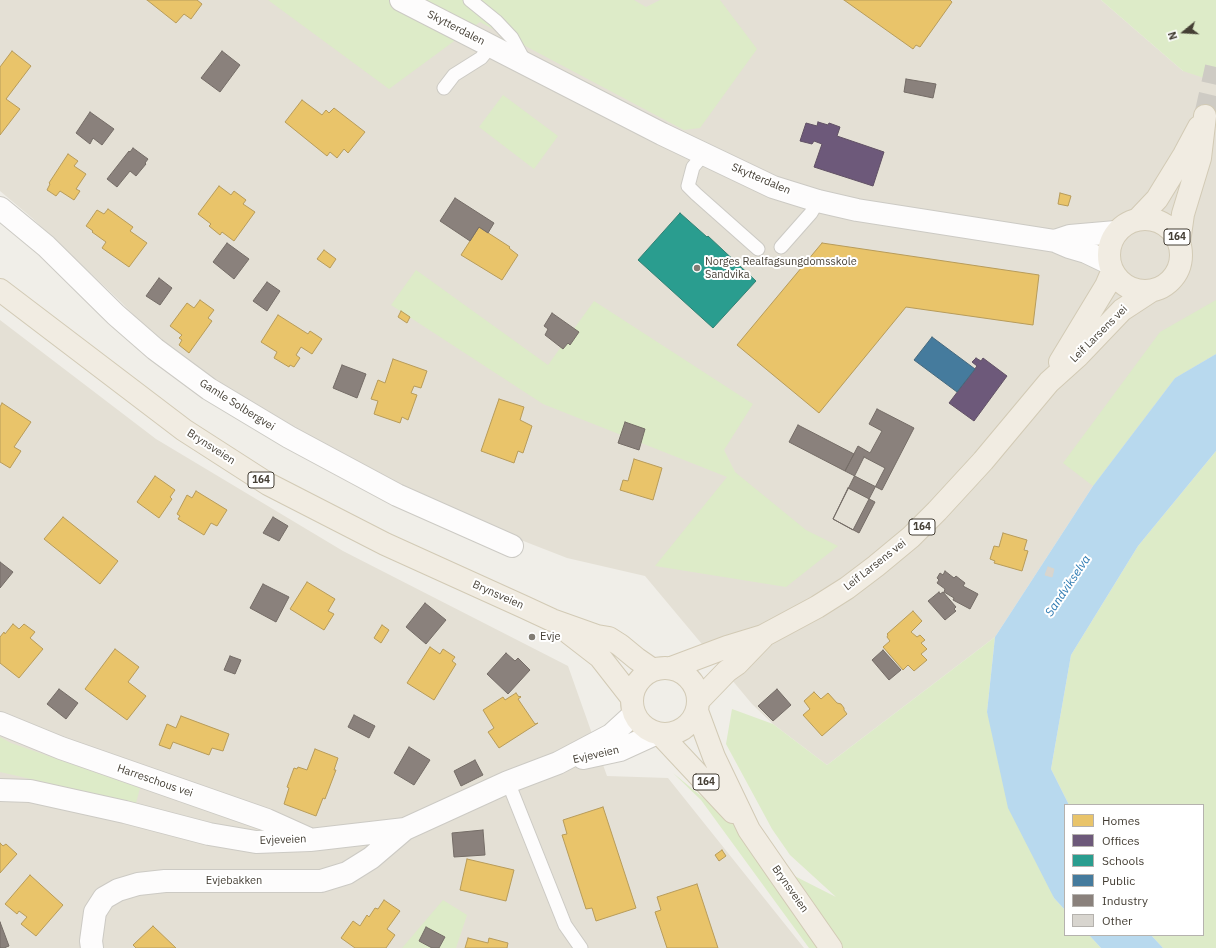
<!DOCTYPE html>
<style>
body{margin:0}
#map{position:relative;width:1216px;height:948px;overflow:hidden;background:#f0eee8;font-family:"IBM Plex Sans",sans-serif}
canvas{display:block}
.legend{position:absolute;left:1064px;top:804px;width:140px;height:132px;box-sizing:border-box;background:#fff;border:1px solid #b5b2ae;margin:0;padding:5px 7px;list-style:none;font-size:12px;color:#453f35}
.legend li{display:flex;align-items:center;gap:8px;height:20px}
.legend b{width:20px;border:1px solid #b5b2ae}
.north{position:absolute;left:1164px;top:12px;width:40px;height:40px;-webkit-text-stroke:3px #fff;paint-order:stroke;rotate:252deg;font-size:11px;font-weight:700;line-height:16px;text-align:center;color:#453f35}
.north::after{content:'';display:block;margin:auto;width:14px;height:18px;background:#453f35;clip-path:polygon(50% 0,100% 100%,50% 72%,0 100%)}
</style>
<div id="map">
<canvas width="1216" height="948"></canvas>
<ul class="legend">
<li><b style="height:11px;background:#e9c46a"></b>Homes</li>
<li><b style="height:11px;background:#6d597a"></b>Offices</li>
<li><b style="height:11px;background:#2a9d8f"></b>Schools</li>
<li><b style="height:11px;background:#457b9d"></b>Public</li>
<li><b style="height:11px;background:#8a817c"></b>Industry</li>
<li><b style="height:11px;background:#d8d5cf"></b>Other</li>
</ul>
<div class="north">N</div>
</div>
<script>
const context = document.querySelector('canvas').getContext('2d');
context.lineJoin = 'round';
function fillPath(path, color) { context.fillStyle = color; context.fill(path, 'evenodd'); }
const poly = rows => new Path2D(rows.map(r => 'M' + r).join(''));
function trace(path, color, width, dash) { context.strokeStyle = color; context.lineWidth = width; context.lineCap = dash ? 'butt' : 'round'; context.setLineDash(dash || []); context.stroke(path); }
function label(font, color, halo, rows, align = 'center') {
  context.font = font + ' "IBM Plex Sans",sans-serif'; context.lineWidth = 4; context.setLineDash([]); context.textBaseline = 'middle'; context.strokeStyle = halo; context.fillStyle = color; for (const [text, x, y, turn = 0] of rows) {
    context.save(); context.translate(x, y); context.rotate((+turn || 0) * Math.PI / 180); context.textAlign = isNaN(turn) ? turn : align; if (halo) context.strokeText(text, 0, 0); context.fillText(text, 0, 0); context.restore();
  }
}
const residential = poly([
 [0,0,1101,0,1183,71,1216,71,1216,354,1175,378,1093,486,995,637,827,765,773,724,752,704,645,576,567,558,426,503,260,415,163,346,122,303,32,218,0,191],
 [0,320,156,439,343,551,568,666,607,776,668,778,804,948,0,948]
]);
const green = poly([
 [268,0,634,0,646,7,660,0,720,0,757,49,700,128,684,130,480,22,389,89],
 [1101,0,1216,0,1216,82,1183,71],
 [503,95,558,136,534,169,479,127],
 [416,270,548,365,594,301,753,404,724,450,735,472,806,530,838,546,786,587,655,566,727,477,543,404,391,305],
 [1216,300,1216,354,1175,378,1093,486,1063,463,1160,332],
 [1216,451,1216,948,1163,948,1151,935,1203,935,1203,805,1069,805,1051,769,1071,655,1138,546],
 [995,637,987,712,1054,898,1065,910,1065,935,1089,935,1101,948,809,948,701,800,673,773,728,818,738,828,755,856,836,897,790,855,772,829,726,744,732,709,773,724,827,765],
 [0,737,11,743,140,788,136,803,0,772],
 [443,900,467,915,456,948,402,948]
]);
const water = poly([
 [1216,354,1216,451,1138,546,1071,655,1051,769,1069,805,1065,805,1065,910,1054,898,1008,808,987,712,995,637,1093,486,1175,378],
 [1089,935,1151,935,1163,948,1101,948]
]);
const homes = poly([
 [147,0,197,0,202,4,191,19,184,14,176,23,147,0],
 [844,0,950,0,952,2,920,47,916,45,913,49,844,0],
 [12,51,31,66,6,99,20,109,0,135,0,67,12,51],
 [302,100,322,115,326,110,329,113,334,108,365,132,348,153,344,149,337,158,330,152,327,156,285,122,302,100],
 [68,154,78,161,74,166,86,174,76,189,80,191,74,200,60,191,56,196,47,190,50,184,49,183,68,154],
 [219,186,231,195,234,191,246,200,243,204,255,212,234,241,222,232,220,235,209,226,211,224,198,214,219,186],
 [1060,193,1071,196,1068,206,1058,204,1060,193],
 [108,209,133,227,130,231,147,243,129,267,102,248,106,242,92,232,93,231,86,226,97,210,104,214,108,209],
 [479,227,510,247,509,248,518,255,502,280,461,255,479,227],
 [822,243,1039,275,1033,325,906,307,819,413,737,345,822,243],
 [324,250,336,259,330,268,317,259,324,250],
 [200,300,214,310,208,318,212,321,189,353,179,345,182,340,179,338,182,335,170,326,187,303,194,308,200,300],
 [401,311,410,317,407,323,398,317,401,311],
 [278,315,308,334,310,331,322,339,312,354,301,347,296,355,300,358,294,367,290,365,289,367,274,358,277,352,261,342,278,315],
 [393,359,427,371,421,388,414,386,411,393,417,395,408,420,402,417,400,423,374,414,378,401,371,399,378,380,385,383,393,359],
 [499,399,524,407,520,420,532,426,523,453,518,451,514,463,481,451,499,399],
 [2,403,31,422,14,447,21,451,10,468,0,462,0,407,2,403],
 [634,459,662,468,653,500,620,490,623,480,628,481,634,459],
 [155,476,175,490,170,497,172,499,159,518,137,502,155,476],
 [196,491,227,510,217,526,211,523,204,535,178,519,180,516,177,514,187,495,192,498,196,491],
 [63,517,118,561,100,584,44,539,63,517],
 [1003,533,1027,540,1024,550,1028,551,1022,571,994,563,995,561,990,559,994,546,999,547,1003,533],
 [307,582,335,599,328,611,334,614,324,630,290,609,307,582],
 [913,611,922,621,911,632,917,637,920,635,925,640,921,643,927,649,921,654,927,660,914,671,908,665,903,670,883,647,890,641,887,637,888,635,887,634,913,611],
 [13,624,19,629,24,624,35,632,30,638,43,649,19,678,0,663,0,637,4,632,5,634,13,624],
 [382,625,389,630,381,643,374,638,382,625],
 [430,647,440,654,443,649,455,657,452,661,456,664,434,700,407,683,430,647],
 [115,649,139,667,128,682,146,696,127,720,85,689,115,649],
 [814,692,821,699,828,693,837,703,841,704,844,708,844,710,847,714,822,736,803,715,810,709,804,701,814,692],
 [516,693,519,697,520,696,521,697,518,699,535,724,538,723,499,748,488,732,494,728,483,710,503,697,505,700,516,693],
 [181,716,229,734,223,751,212,748,209,755,173,742,170,749,159,745,167,724,176,728,181,716],
 [315,749,338,758,334,770,336,770,325,799,323,798,316,816,284,804,289,788,287,787,294,768,297,769,298,767,307,770,315,749],
 [603,807,636,908,596,921,592,908,586,909,562,835,567,834,563,820,603,807],
 [0,843,3,846,6,844,17,854,0,873,0,843],
 [722,850,726,856,719,861,715,855,722,850],
 [467,859,514,870,506,901,460,890,467,859],
 [30,875,63,905,36,936,21,924,27,917,19,911,17,914,5,904,30,875],
 [697,884,718,948,667,948,655,912,661,910,657,897,697,884],
 [384,900,400,911,387,929,395,935,386,948,355,948,341,938,353,921,360,926,367,915,369,917,375,908,378,909,384,900],
 [153,926,176,948,136,948,133,945,153,926],
 [468,938,488,943,489,938,508,943,507,948,465,948,468,938]
]);
const offices = poly([
 [818,122,828,125,829,123,840,127,837,136,884,152,873,186,814,167,822,144,814,141,812,144,800,141,806,123,817,126,818,122],
 [976,358,981,361,983,358,1007,376,974,421,949,403,977,366,972,362,976,358]
]);
const schools = poly([
 [680,213,707,237,708,236,756,281,713,328,638,260,680,213]
]);
const public = poly([
 [932,337,975,369,957,392,914,360,932,337]
]);
const industry = poly([
 [222,51,240,65,220,92,201,78,222,51],
 [906,79,936,84,933,98,904,92,906,79],
 [90,112,114,129,102,145,93,138,90,144,76,133,90,112],
 [133,148,148,159,145,163,146,164,136,176,130,171,117,187,107,179,129,151,130,152,133,148],
 [455,198,494,223,488,233,479,227,470,241,440,221,455,198],
 [227,243,249,259,234,279,213,262,227,243],
 [159,278,172,288,160,305,146,296,159,278],
 [267,282,280,291,267,311,253,301,267,282],
 [552,313,579,332,570,345,568,343,563,349,545,335,548,329,544,326,552,313],
 [342,365,366,374,357,398,333,388,342,365],
 [877,409,914,428,882,490,845,471,858,446,870,453,882,431,869,424,877,409],
 [625,422,645,429,639,450,618,443,625,422],
 [798,425,854,454,845,471,789,442,798,425],
 [864,457,885,468,853,530,833,519,864,457],
 [848,488,875,502,859,533,833,519,848,488],
 [273,517,288,526,279,541,263,533,273,517],
 [0,562,13,572,0,588,0,562],
 [945,571,954,578,956,576,965,583,963,586,978,594,970,609,953,600,954,598,944,592,945,589,937,583,939,580,937,578,940,573,943,575,945,571],
 [263,584,289,597,276,622,250,608,263,584],
 [939,592,940,594,943,592,956,607,954,609,956,611,945,620,928,601,939,592],
 [425,603,446,620,426,644,406,627,425,603],
 [883,650,901,670,889,680,872,660,883,650],
 [506,653,515,661,518,658,530,670,508,694,487,674,506,653],
 [230,656,241,660,235,674,224,670,230,656],
 [59,689,78,703,66,719,47,704,59,689],
 [777,689,791,705,773,721,758,706,777,689],
 [354,715,375,726,369,738,348,727,354,715],
 [409,747,430,760,414,785,394,773,409,747],
 [475,760,483,775,461,786,454,771,475,760],
 [483,830,485,855,454,857,452,833,483,830],
 [0,922,9,946,4,948,0,948,0,922],
 [426,927,445,937,439,948,432,948,419,941,426,927]
]);
const building = poly([
 [1048,567,1054,569,1052,577,1045,575,1048,567]
]);
const primaryTunnel = poly([
 [1205,116,1216,67]
]);
const lane = poly([
 [470,0,496,21,512,38,525,62],
 [444,88,454,75,481,58,491,46],
 [704,154,693,167,688,186,696,194,758,249],
 [781,247,811,213,818,201],
 [508,782,565,925,581,948]
]);
const street = poly([
 [401,0,662,134,773,187,818,201,857,210,1055,241,1069,247,1086,252,1109,263],
 [0,208,46,246,116,315,155,349,209,389,289,437,397,495,512,546],
 [1055,241,1070,236,1116,232],
 [0,723,61,748,267,820,307,838],
 [583,758,620,750,655,734],
 [0,790,30,791,125,812,209,834,256,842,310,840,405,829,508,782,558,763,611,735,634,714],
 [92,948,91,941,95,912,104,898,118,890,138,884,165,881,321,881,347,873,371,858,405,829]
]);
const primary = poly([
 [1139,218,1157,199,1184,155,1199,127],
 '1109 255a36 36 0 1 1 72 0a36 36 0 1 1-72 0Z',
 [1179,242,1183,214,1200,158,1205,116],
 [0,290,184,430,268,484,385,544,524,607,552,620,597,636,609,638,620,645,637,659,653,670],
 [1060,362,1106,286,1112,272],
 [569,633,600,657,632,698],
 '632 701a33 33 0 1 1 66 0a33 33 0 1 1-66 0Z',
 [671,668,727,647,763,636,817,607,847,588,876,566,911,537,937,511,983,461,1049,382,1079,355,1122,310,1151,291],
 [699,700,727,671,737,664,763,637],
 [697,711,714,757,749,830,778,872,831,948],
 [661,735,733,812]
]);
const markers = [
 [697,268,4,"#817c74"],
 [532,637,4,"#817c74"]
];
const shields = [
 [1177,237,26],
 [261,480,26],
 [922,527,26],
 [706,782,26]
];
const shieldNames = [
 ["164",1177,237],
 ["164",261,480],
 ["164",922,527],
 ["164",706,782]
];
const streetNames = [
 ["Skytterdalen",456,28,27],
 ["Skytterdalen",761,179,23],
 ["Leif Larsens vei",1099,334,-45],
 ["Gamle Solbergvei",237,405,32],
 ["Brynsveien",211,447,33],
 ["Leif Larsens vei",875,565,-38],
 ["Brynsveien",498,595,24],
 ["Evjeveien",596,755,-13],
 ["Harreschous vei",155,781,19],
 ["Evjeveien",283,840,-2],
 ["Evjebakken",234,881],
 ["Brynsveien",790,889,55]
];
const poiNames = [
 ["Norges Realfagsungdomsskole",705,262],
 ["Sandvika",705,275],
 ["Evje",540,637]
];
const waterNames = [
 ["Sandvikselva",1068,586,-56]
];
fillPath(residential, '#e4e0d5');
fillPath(green, '#ddebc8');
fillPath(water, '#b8d9ee');
fillPath(homes, '#e9c46a');
trace(homes, '#b89c5a', 1);
fillPath(offices, '#6d597a');
trace(offices, '#615165', 1);
fillPath(schools, '#2a9d8f');
trace(schools, '#328174', 1);
fillPath(public, '#457b9d');
trace(public, '#45697e', 1);
fillPath(industry, '#8a817c');
trace(industry, '#756d67', 1);
fillPath(building, '#d8d5cf');
trace(building, '#d8d5ce', 1);
trace(primaryTunnel, '#cecbc4', 22, [22, 11]);
trace(lane, '#cccac4', 15);
trace(street, '#cccac4', 24);
trace(primary, '#d2cab5', 24);
trace(lane, '#fdfcfc', 13);
trace(street, '#fdfcfc', 22);
trace(primary, '#f1ece2', 22);
for (const [x, y, r, color] of markers) { const dot = new Path2D(); dot.arc(x, y, r, 0, 2 * Math.PI); context.fillStyle = color; context.fill(dot); trace(dot, '#fff', 1.5); }
for (const [x, y, w] of shields) { const box = new Path2D(); box.roundRect(x - w / 2, y - 8, w, 16, 3); context.fillStyle = '#fff'; context.fill(box); trace(box, '#453f35', 1); }
label('bold 10px', '#453f35', null, shieldNames);
label('11px', '#453f35', '#fff', streetNames);
label('11px', '#453f35', '#fff', poiNames, 'left');
label('italic 12px', '#2d7ab2', '#fff', waterNames);
</script>
